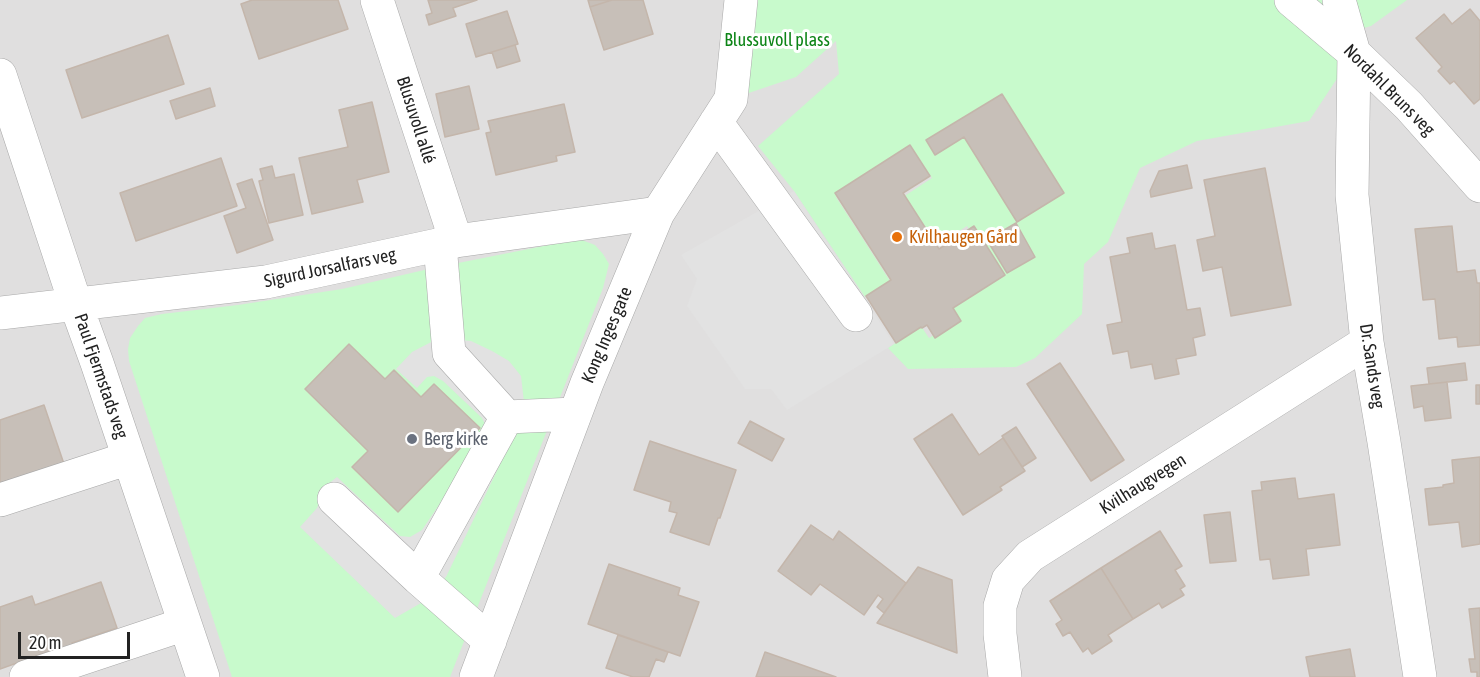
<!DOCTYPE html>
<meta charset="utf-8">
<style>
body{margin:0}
#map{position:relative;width:1480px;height:677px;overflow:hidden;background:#f2efe9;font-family:"Asap Condensed",sans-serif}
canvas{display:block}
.scale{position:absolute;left:18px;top:632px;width:112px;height:27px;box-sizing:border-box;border:3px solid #222;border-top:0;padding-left:8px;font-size:18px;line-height:21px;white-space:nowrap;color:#222;-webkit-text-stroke:4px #fff;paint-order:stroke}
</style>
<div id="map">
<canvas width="1480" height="677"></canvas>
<div class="scale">20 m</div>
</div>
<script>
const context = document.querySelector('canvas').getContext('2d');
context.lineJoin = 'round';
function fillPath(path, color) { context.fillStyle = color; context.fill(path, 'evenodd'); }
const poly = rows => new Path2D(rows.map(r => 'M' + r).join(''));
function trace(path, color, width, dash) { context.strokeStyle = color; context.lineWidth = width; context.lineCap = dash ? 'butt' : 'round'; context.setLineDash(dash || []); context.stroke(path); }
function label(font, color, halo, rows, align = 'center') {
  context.font = font + ' "Asap Condensed",sans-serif'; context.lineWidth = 6; context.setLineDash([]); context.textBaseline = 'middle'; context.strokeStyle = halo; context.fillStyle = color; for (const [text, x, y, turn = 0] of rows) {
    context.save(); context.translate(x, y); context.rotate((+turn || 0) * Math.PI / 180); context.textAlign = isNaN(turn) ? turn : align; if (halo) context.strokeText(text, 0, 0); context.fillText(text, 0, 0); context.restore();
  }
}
const residential = poly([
 [0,0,1480,0,1480,677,0,677]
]);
const park = poly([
 [741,0,1407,0,1371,26,1346,33,1354,53,1309,121,1197,141,1140,168,1108,242,1084,264,1082,314,1035,358,1016,367,908,369,888,348,921,326,929,338,955,322,947,309,999,276,967,226,935,247,903,197,932,178,912,148,836,197,890,281,865,297,794,191,758,146,839,74,836,41,796,77,731,99],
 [579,239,595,245,603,254,609,264,603,288,450,677,232,677,129,361,128,349,130,338,138,326,145,318,162,314,238,305,342,289,433,268]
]);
const parking = poly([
 [794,191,894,344,787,410,771,389,745,389,687,306,697,279,681,255],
 [437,339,450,339,471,341,492,351,509,361,521,376,524,402,516,431,446,577,421,603,395,618,300,527,317,508,320,500,318,492,337,477,400,536,410,537,422,530,485,437,486,426,482,418,443,381,434,376,427,377,417,388,396,369,412,352]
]);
const building = poly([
 [252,0,338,0,348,29,259,59,241,4,252,0],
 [428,0,477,0,453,8,456,16,429,25,426,15,432,13,428,0],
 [588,0,612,0,590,7,588,0],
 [612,0,643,0,653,34,604,50,590,7,612,0],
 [1470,9,1480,21,1480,99,1474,104,1454,81,1450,84,1438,71,1442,67,1416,38,1444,14,1452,24,1470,9],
 [507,11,518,44,476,57,466,24,507,11],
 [168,35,184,84,82,118,66,70,168,35],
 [515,45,520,61,497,68,492,52,515,45],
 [469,86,479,129,445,137,436,94,469,86],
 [210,88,215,106,176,119,170,101,210,88],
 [1002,94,1064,193,1017,222,964,137,935,155,926,140,1002,94],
 [372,102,389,172,357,180,363,202,312,214,299,158,348,147,339,110,372,102],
 [564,104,575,152,556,156,557,161,496,175,486,133,491,132,488,121,564,104],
 [910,145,930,176,903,193,939,249,974,226,1005,275,953,308,961,321,935,338,927,325,922,328,921,327,896,343,866,296,891,280,835,193,910,145],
 [221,158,237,206,136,241,120,193,221,158],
 [1187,165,1192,188,1151,197,1150,191,1159,171,1187,165],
 [272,166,275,178,294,174,303,215,269,223,259,181,263,180,260,169,272,166],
 [1265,168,1291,305,1231,316,1222,267,1203,271,1197,240,1215,236,1204,180,1265,168],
 [252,179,273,240,237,253,224,216,246,208,237,184,252,179],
 [1016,223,1035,257,1007,273,987,240,1016,223],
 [1452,226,1457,272,1475,270,1477,283,1480,283,1480,345,1458,347,1457,337,1439,339,1435,299,1423,300,1415,229,1452,226],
 [1152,233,1155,249,1175,245,1187,310,1200,308,1205,335,1193,338,1196,355,1176,359,1179,374,1155,379,1152,364,1131,368,1128,351,1113,354,1107,325,1122,322,1110,257,1130,253,1127,238,1152,233],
 [349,344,385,379,394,370,421,397,434,384,480,428,398,512,352,467,368,451,305,389,349,344],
 [1060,363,1124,460,1091,481,1027,384,1060,363],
 [1465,363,1467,380,1429,384,1427,368,1465,363],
 [1447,382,1451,418,1425,421,1423,406,1414,408,1411,386,1447,382],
 [1476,385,1480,385,1480,404,1476,404,1476,385],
 [44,405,64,464,0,486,0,420,44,405],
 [952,414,979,455,1003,438,1025,471,1000,487,1002,490,963,515,914,439,952,414],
 [750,421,784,439,772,461,738,443,750,421],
 [1016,427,1036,458,1022,467,1002,436,1016,427],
 [650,441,736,470,720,518,718,518,709,545,670,532,677,513,669,511,671,502,634,490,650,441],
 [1480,457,1480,544,1462,547,1459,522,1429,525,1425,489,1443,487,1443,485,1454,483,1452,460,1480,457],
 [1295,478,1298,499,1334,494,1340,545,1306,549,1309,575,1273,579,1270,559,1260,560,1252,491,1262,490,1261,482,1295,478],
 [1230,512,1236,561,1210,563,1204,515,1230,512],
 [811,525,833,540,839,531,906,583,884,613,877,607,883,599,878,595,864,615,820,584,811,595,778,571,811,525],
 [1160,531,1182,566,1175,570,1185,586,1180,589,1184,595,1162,608,1159,603,1133,619,1101,568,1160,531],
 [609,564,680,588,678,595,699,602,680,656,588,624,609,564],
 [918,567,952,580,957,653,877,623,918,567],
 [1101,568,1133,619,1108,635,1112,641,1092,654,1088,648,1083,652,1070,632,1063,636,1056,624,1062,620,1050,601,1101,568],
 [101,582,117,628,72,643,75,650,59,655,56,649,0,669,0,607,32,596,35,605,101,582],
 [1480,608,1480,677,1477,677,1477,672,1471,672,1469,659,1475,659,1469,609,1480,608],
 [618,635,668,652,664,662,656,659,649,677,633,677,606,668,618,635],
 [1350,649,1355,677,1310,677,1306,657,1350,649],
 [765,652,836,677,756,677,765,652]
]);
const minor = poly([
 [377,0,456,241],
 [1291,0,1354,53,1409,106,1480,186],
 [1339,0,1354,53,1352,195,1367,342,1384,442,1420,677],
 [0,75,76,305,97,363,203,677],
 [716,122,856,315],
 [0,313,266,282,456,241,658,213],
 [507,417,575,414],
 [334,499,418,578,490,641],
 [0,500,129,458],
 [418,578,507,417,449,353,440,244],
 [26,677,185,624],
 [476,677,587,383,658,213,731,99,741,0],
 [1005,677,1000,634,1000,606,1008,580,1030,556,1367,342]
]);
const markers = [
 [897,237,6,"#e8710a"],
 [412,439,6,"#6b7280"]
];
const parkNames = [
 ["Blussuvoll plass",777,40]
];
const streetNames = [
 ["Nordahl Bruns veg",1389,90,45],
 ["Blusuvoll allé",416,120,72],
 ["Sigurd Jorsalfars veg",330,268,-12],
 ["Kong Inges gate",607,335,-67],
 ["Dr. Sands veg",1372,366,81],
 ["Paul Fjermstads veg",101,376,71],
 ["Kvilhaugvegen",1143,484,-32]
];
const foodNames = [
 ["Kvilhaugen Gård",909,237]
];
const worshipNames = [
 ["Berg kirke",424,439]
];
fillPath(residential, '#e0dfdf');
fillPath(park, '#c8facc');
fillPath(parking, '#e2e2e2');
fillPath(building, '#c7bfb8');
trace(building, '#c4b6ab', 1.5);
trace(minor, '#a9a9a9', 34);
trace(minor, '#fff', 33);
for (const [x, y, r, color] of markers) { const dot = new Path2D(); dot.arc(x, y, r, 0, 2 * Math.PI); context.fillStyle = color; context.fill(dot); trace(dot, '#fff', 2); }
label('18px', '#0c8416', '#fff', parkNames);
label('18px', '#222', '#fff', streetNames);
label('18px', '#c56008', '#fff', foodNames, 'left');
label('18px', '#5b616d', '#fff', worshipNames, 'left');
</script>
